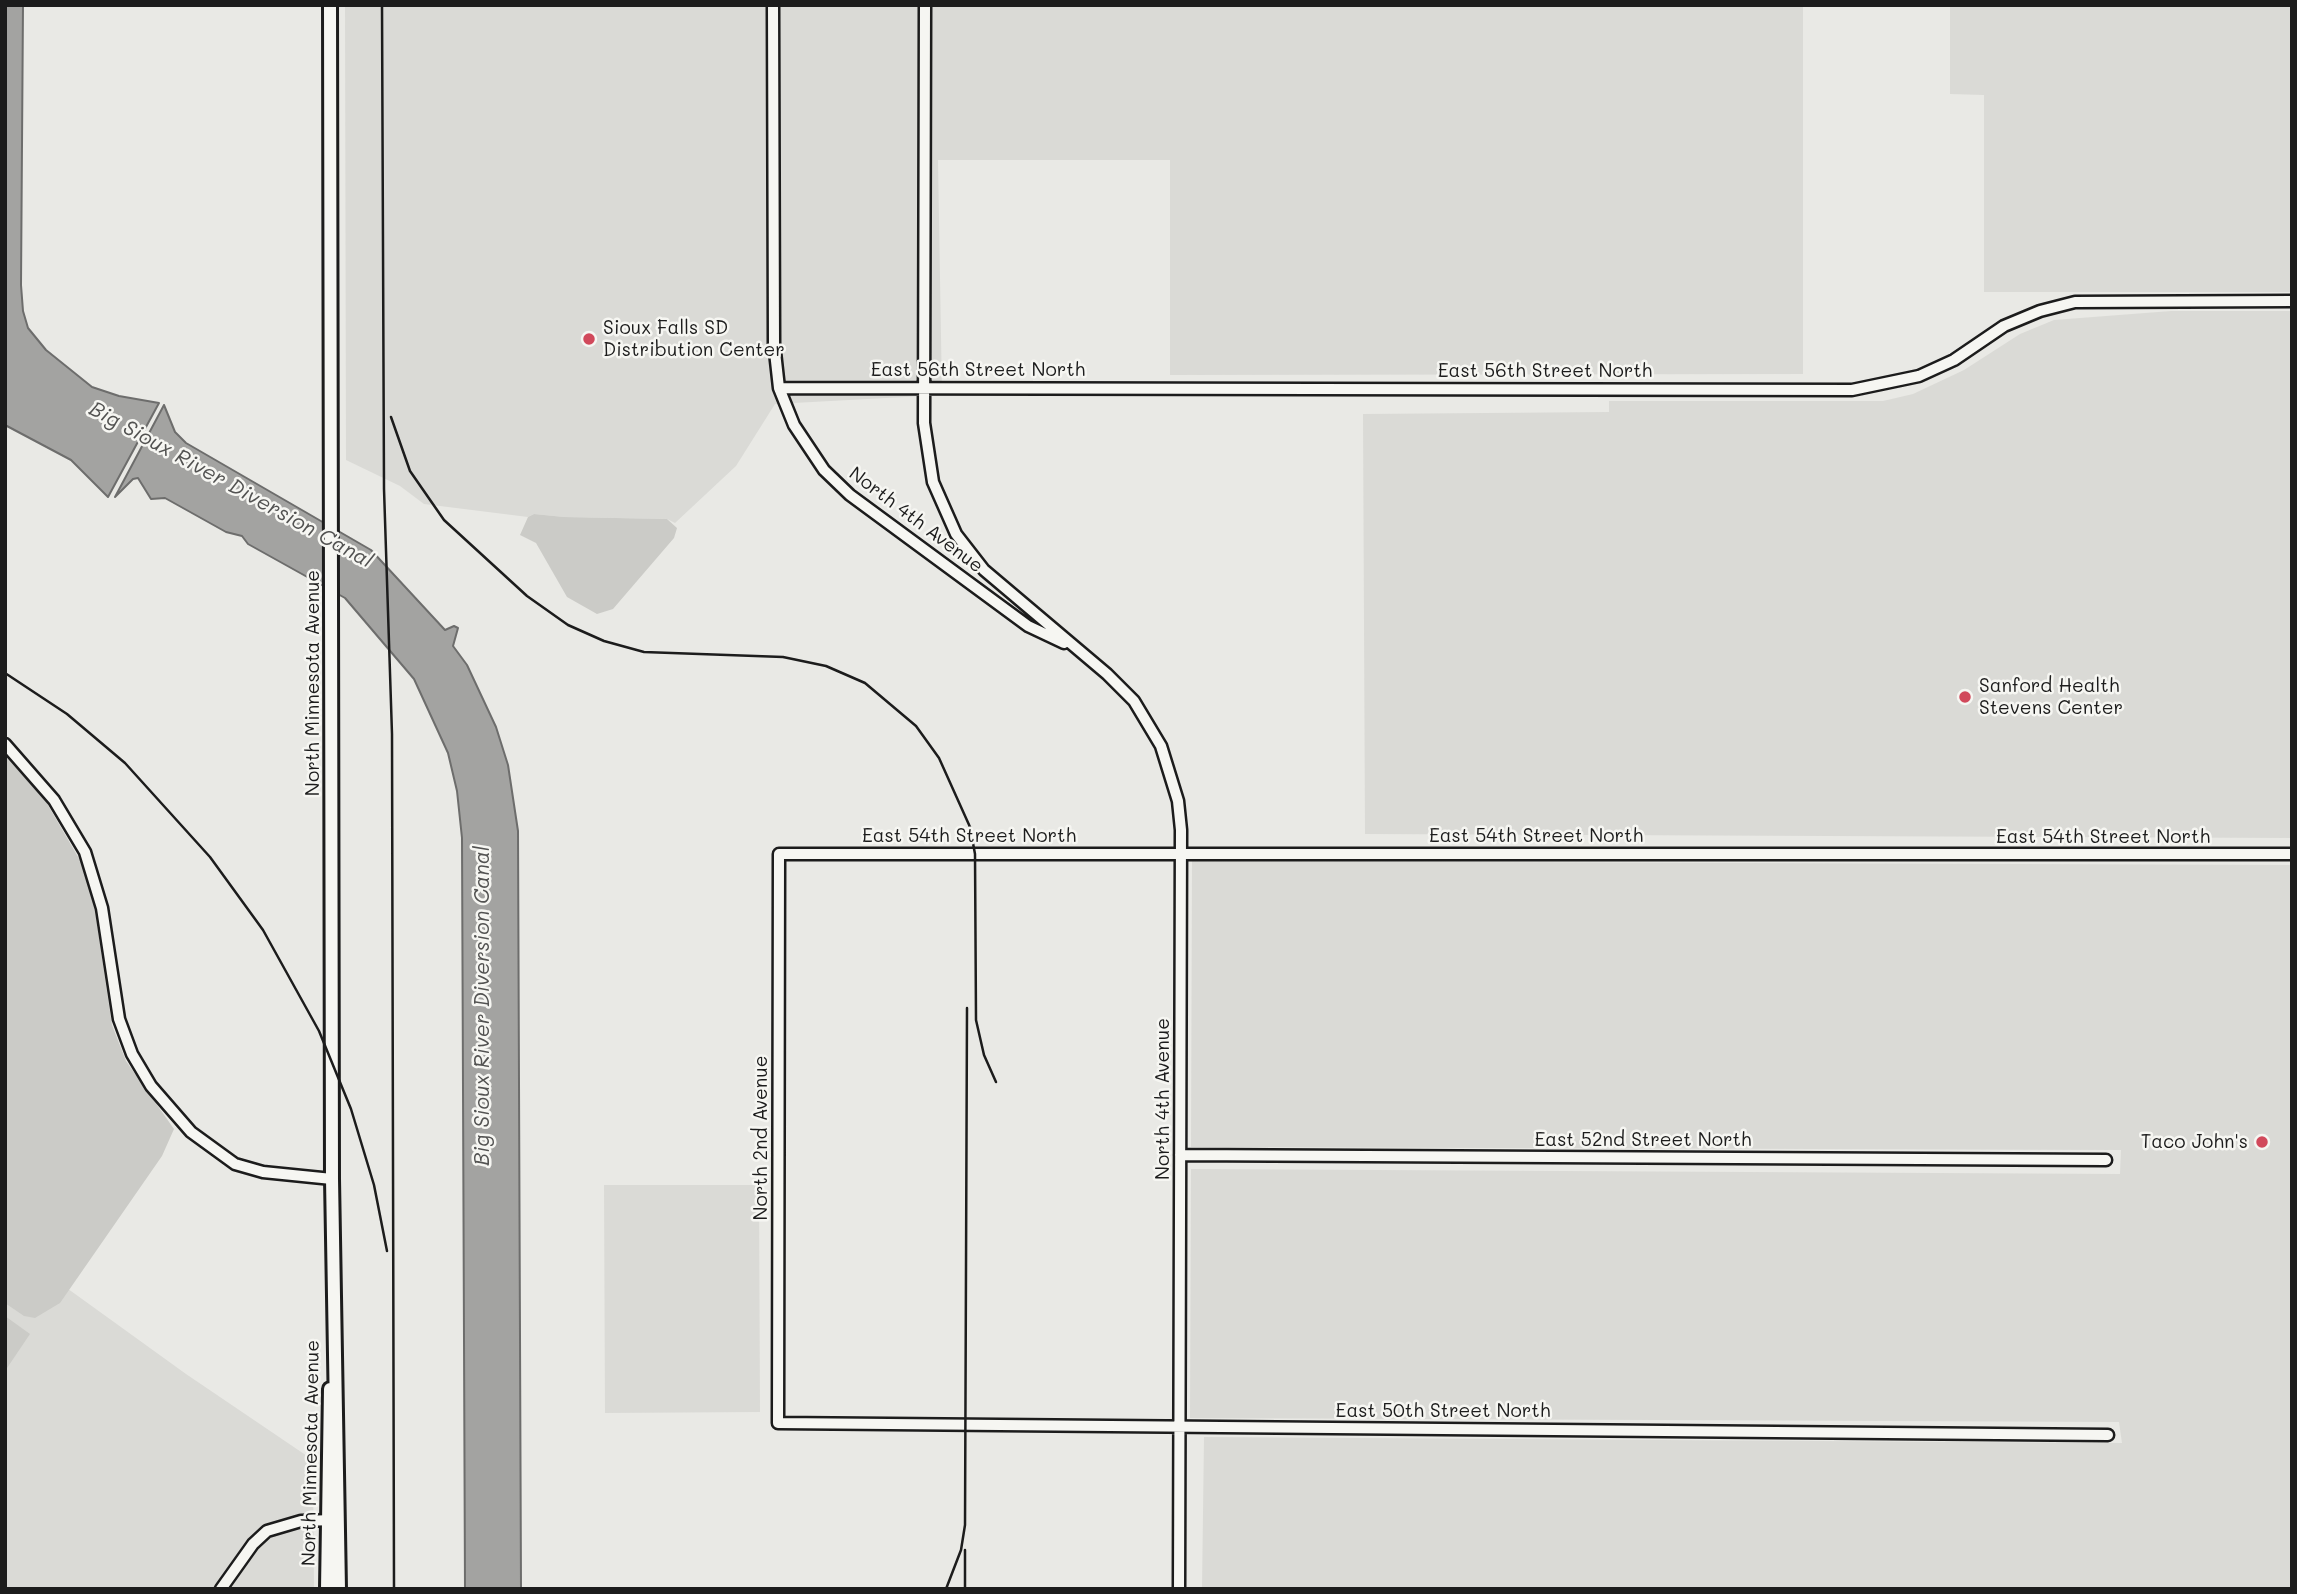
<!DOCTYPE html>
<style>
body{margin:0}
#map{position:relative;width:2297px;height:1594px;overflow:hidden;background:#e9e9e5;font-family:Mali,sans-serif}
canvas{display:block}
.frame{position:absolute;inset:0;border:7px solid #1c1c1c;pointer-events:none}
</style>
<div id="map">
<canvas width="2297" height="1594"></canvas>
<div class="frame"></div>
</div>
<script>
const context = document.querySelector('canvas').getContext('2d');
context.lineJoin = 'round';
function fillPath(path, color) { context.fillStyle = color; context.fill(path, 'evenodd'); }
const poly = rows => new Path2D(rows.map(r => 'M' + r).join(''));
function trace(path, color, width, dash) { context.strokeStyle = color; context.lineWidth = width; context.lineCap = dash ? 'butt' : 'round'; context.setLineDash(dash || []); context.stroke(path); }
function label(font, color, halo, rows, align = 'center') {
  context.font = font + ' Mali,sans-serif'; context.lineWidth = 5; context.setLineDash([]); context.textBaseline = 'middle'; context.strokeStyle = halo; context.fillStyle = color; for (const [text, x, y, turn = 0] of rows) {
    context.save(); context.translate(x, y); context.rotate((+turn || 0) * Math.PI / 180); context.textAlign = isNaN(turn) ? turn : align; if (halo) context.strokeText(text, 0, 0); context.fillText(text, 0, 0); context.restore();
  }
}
const built = poly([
 [345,5,1803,5,1803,374,1170,375,1170,160,938,160,942,395,775,404,736,466,675,523,667,519,564,517,534,514,528,517,424,504,400,486,346,460],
 [1950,5,2292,5,2292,292,1984,292,1984,95,1950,94],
 [2171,311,2292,311,2292,838,1365,834,1363,414,1609,412,1609,401,1883,401,1913,394,1964,370,2020,334,2054,320],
 [5,769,28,1260,186,1374,313,1460,314,1589,5,1589],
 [1192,861,2292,865,2292,1589,1202,1589,1204,1437,2122,1443,2119,1422,1190,1418,1191,1169,2120,1174,2121,1150,1191,1147],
 [604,1185,759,1185,760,1412,605,1413]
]);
const green = poly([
 [534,514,564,517,667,519,677,528,674,538,613,609,597,614,567,597,536,543,520,535,528,517],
 [5,756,45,800,81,862,92,890,112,1025,126,1061,174,1129,162,1156,60,1303,35,1318,24,1316,5,1303],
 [5,1316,30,1334,5,1371]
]);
const water = poly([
 [5,5,23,5,21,285,23,311,28,328,46,350,92,387,119,396,159,403,108,497,71,460,5,425,5,5],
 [164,405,175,432,186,443,371,550,445,630,454,626,458,628,453,646,467,665,496,727,508,765,518,831,521,1589,465,1589,462,838,457,791,448,753,414,679,345,598,248,544,242,536,226,532,165,498,151,499,138,478,133,479,115,497,164,405]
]);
const minor = poly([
 [773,5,774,343,779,388,794,425,824,470,850,495,1028,626,1064,643],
 [925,5,924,423,933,482,956,534,984,570,1107,674,1134,701,1161,746,1178,801,1181,830,1179,1589],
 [779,388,1852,390,1919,376,1954,360,2004,326,2040,311,2075,302,2292,301],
 [5,744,54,800,85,852,102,908,119,1019,132,1054,151,1086,191,1132,235,1164,263,1172,332,1179],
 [1180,1155,2106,1160],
 [2108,1435,778,1423,779,854,2292,854],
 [221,1589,253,1544,267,1531,301,1521,334,1520]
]);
const major = poly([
 [330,5,332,1179,339,1589],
 [327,1589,330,1389]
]);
const rail = poly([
 [382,5,384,489,392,734,394,1589],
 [391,417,410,471,444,520,527,596,568,625,604,641,644,652,783,657,826,666,865,683,916,726,939,758,970,827,975,854,976,1020,984,1055,996,1082],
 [5,673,67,714,125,763,210,857,263,930,319,1031,351,1109,374,1185,387,1251],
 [946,1589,961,1550,965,1525,967,1008],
 [965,1589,965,1550]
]);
const markers = [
 [589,339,7,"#d1495b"],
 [1965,697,7,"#d1495b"],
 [2262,1142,7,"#d1495b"]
];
const poiNames = [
 ["Sioux Falls SD",603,328],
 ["Distribution Center",603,350],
 ["Sanford Health",1979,686],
 ["Stevens Center",1979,708],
 ["Taco John's",2248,1142,"right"]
];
const streetNames = [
 ["East 56th Street North",978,370],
 ["East 56th Street North",1545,371],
 ["North 4th Avenue",916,520,37],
 ["North Minnesota Avenue",313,683,-90],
 ["East 54th Street North",969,836],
 ["East 54th Street North",1536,836],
 ["East 54th Street North",2103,837],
 ["North 4th Avenue",1163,1099,-90],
 ["North 2nd Avenue",761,1138,-90],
 ["East 52nd Street North",1643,1140],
 ["East 50th Street North",1443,1411],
 ["North Minnesota Avenue",311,1453,-89]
];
const waterNames = [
 ["Big Sioux River Diversion Canal",231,485,29],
 ["Big Sioux River Diversion Canal",483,1006,-90]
];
fillPath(built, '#dadad6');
fillPath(green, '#cbcbc7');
fillPath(water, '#a3a3a1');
trace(water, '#6d6d6c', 2);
trace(minor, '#1c1c1c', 15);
trace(major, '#1c1c1c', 18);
trace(minor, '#f6f6f2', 10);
trace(major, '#f6f6f2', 12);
trace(rail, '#1c1c1c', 2.5);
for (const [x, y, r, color] of markers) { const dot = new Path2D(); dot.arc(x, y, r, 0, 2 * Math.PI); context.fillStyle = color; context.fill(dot); trace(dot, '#f6f6f2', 2.5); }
label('19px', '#1c1c1c', '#f6f6f2', poiNames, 'left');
label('19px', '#1c1c1c', '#f6f6f2', streetNames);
label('italic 21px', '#525251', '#f6f6f2', waterNames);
</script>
